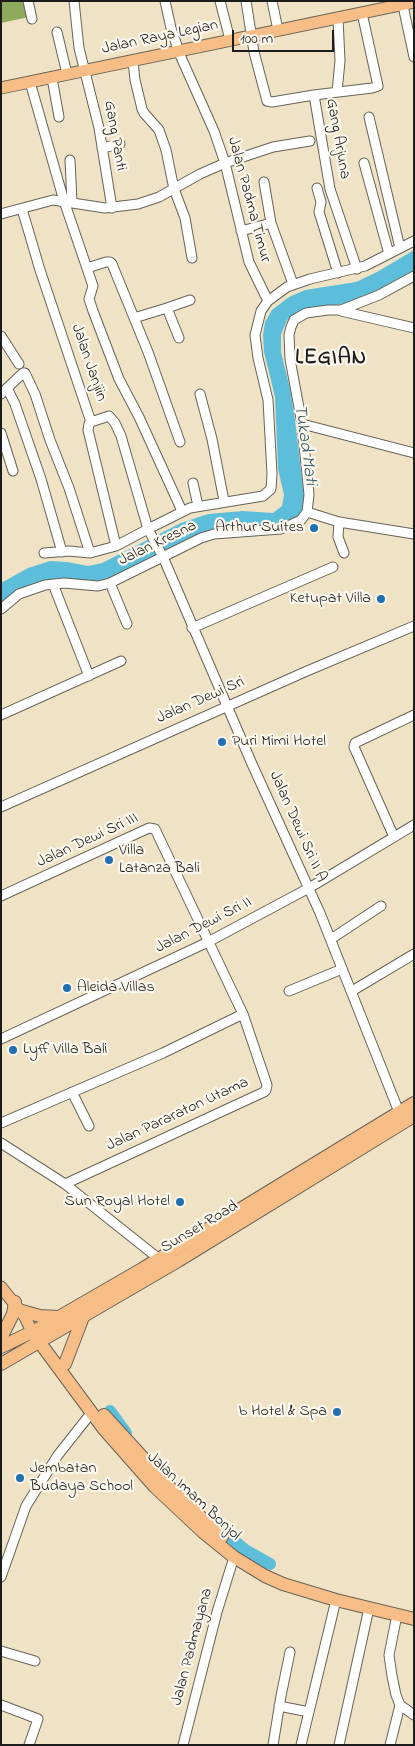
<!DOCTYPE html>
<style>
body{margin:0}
#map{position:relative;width:415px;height:1746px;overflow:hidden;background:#f0e3c5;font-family:"Indie Flower",sans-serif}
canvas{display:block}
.frame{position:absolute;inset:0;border:2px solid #1c1c1c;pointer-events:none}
.scale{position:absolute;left:232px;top:30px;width:102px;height:22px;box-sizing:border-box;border:2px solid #1c1c1c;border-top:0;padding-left:6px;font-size:15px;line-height:18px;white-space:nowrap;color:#1c1c1c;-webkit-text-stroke:4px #fbf7ec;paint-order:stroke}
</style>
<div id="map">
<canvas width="415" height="1746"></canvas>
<div class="frame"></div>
<div class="scale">100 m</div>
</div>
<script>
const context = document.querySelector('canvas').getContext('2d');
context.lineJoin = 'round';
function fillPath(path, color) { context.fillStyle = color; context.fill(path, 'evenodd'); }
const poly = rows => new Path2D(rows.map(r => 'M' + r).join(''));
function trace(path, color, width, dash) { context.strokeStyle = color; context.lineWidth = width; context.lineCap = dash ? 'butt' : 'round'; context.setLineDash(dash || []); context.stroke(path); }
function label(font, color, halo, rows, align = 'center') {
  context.font = font + ' "Indie Flower",sans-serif'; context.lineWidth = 4.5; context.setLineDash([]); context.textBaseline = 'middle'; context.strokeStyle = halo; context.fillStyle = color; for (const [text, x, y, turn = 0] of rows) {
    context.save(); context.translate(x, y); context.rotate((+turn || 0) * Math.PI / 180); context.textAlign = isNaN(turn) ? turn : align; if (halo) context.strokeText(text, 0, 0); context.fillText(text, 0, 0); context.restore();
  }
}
const forest = poly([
 [1,1,26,1,29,17,1,23]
]);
const water = poly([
 [414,250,414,272,406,278,358,301,299,312,287,320,281,335,281,352,290,389,295,420,304,496,302,510,295,520,281,528,215,531,96,584,55,581,1,603,1,583,28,568,50,561,67,562,88,566,102,563,181,523,208,514,243,511,273,513,282,506,284,495,278,469,275,397,264,352,263,335,265,322,272,310,289,297,305,290,356,282,377,272]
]);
const river = poly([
 [110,1411,126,1433],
 [222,1530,245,1550,270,1564]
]);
const minor = poly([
 [28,1,32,19],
 [74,1,79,48,99,128,112,208],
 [165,1,171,28,180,55,214,131,225,163,249,262,268,301],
 [220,1,230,40],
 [246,1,254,52,267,101,272,102,314,95,330,189,357,269],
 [272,1,278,30],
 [402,1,414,57],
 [57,32,67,74],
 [133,61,135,80,142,109,144,113,159,130,166,150,174,189,185,218,192,258],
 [52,78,59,117],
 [30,82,64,201,93,286,89,299,93,311,119,379,139,417,182,511],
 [337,92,340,61,338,18],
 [314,95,372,88,378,86,362,13],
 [369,117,400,248],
 [102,148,120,144],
 [70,160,72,202],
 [364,163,389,254],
 [264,182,271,223,293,284],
 [317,188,321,202,319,212,338,273],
 [22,209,40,270,91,422],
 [1,214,53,200,105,208,138,204,159,197,200,174,225,163,273,147,310,141],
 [241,231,271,223],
 [87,268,106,262,110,262,112,264,148,352,180,442],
 [167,308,190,300],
 [341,311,414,328],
 [134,318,167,308,179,338],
 [1,336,19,364],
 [7,388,15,404,41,479,62,552],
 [1,394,23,373,25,373,35,394,50,440,69,488,90,553,116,546,148,529,190,508,263,496,271,489,272,474,268,400,258,358,255,335,261,311,268,301,287,287,310,279,365,266,414,241],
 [200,394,212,439,224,501],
 [91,422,109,416,115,423,121,436,148,529,163,557,252,764,320,913,399,1112],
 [91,422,89,424,88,430,116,546],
 [302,424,414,453],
 [1,433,13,471],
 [193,483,198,506],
 [307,512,339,522,414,534],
 [339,522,338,537,344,553],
 [44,553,69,551,90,553],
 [110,583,127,624],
 [53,584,89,676],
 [1,609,19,594,45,585,64,583,98,586,110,583,201,538,214,534,281,529,301,520,307,512,309,495,302,424,290,359,289,335,291,327,294,320,306,313,328,310,341,310,379,295,414,276],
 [192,628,333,567],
 [1,715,121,661],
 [1,807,307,671,414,626],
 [394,837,354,747,355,743,414,715],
 [1,896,149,828,155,829,243,1014,267,1085,266,1090,264,1092,65,1184],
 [331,939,381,906],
 [289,991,342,969],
 [352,991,414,954],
 [1,1039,208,942,309,888,414,825],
 [72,1092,89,1126],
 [1,1123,163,1053,243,1014],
 [1,1143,65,1184,158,1258],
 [1,1577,26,1506,58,1455,92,1412],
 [397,1615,389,1655,392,1676,396,1695,400,1705,414,1715],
 [1,1651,35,1661],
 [1,1705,38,1719,29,1745],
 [279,1706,309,1712],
 [183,1745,217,1612,234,1557],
 [273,1745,281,1696,290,1652],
 [301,1745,336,1600],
 [339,1745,369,1608],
 [390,1745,400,1705]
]);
const major = poly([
 [1,88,414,2],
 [1,1287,25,1317,32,1332]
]);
const highway = poly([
 [22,1311,40,1316,58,1317],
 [32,1332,103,1428,155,1487,203,1532,234,1557,265,1576,283,1584,336,1600,414,1619],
 [1,1338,13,1314,15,1302],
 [1,1347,40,1328,142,1269,414,1103],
 [1,1364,178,1261,414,1116],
 [65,1364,83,1317],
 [104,1415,175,1493,222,1537]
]);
const markers = [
 [314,528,5,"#1f6fb2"],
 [381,599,5,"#1f6fb2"],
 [222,742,5,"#1f6fb2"],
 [109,860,5,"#1f6fb2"],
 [67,988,5,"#1f6fb2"],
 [13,1050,5,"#1f6fb2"],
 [180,1202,5,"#1f6fb2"],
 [337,1412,5,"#1f6fb2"],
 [20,1478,5,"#1f6fb2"]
];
const streetNames = [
 ["Jalan Raya Legian",160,38,-12],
 ["Gang Panti",114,136,80],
 ["Gang Arjuna",337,139,80],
 ["Jalan Padma Timur",248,200,75],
 ["Jalan Janjiin",88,363,71],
 ["Jalan Kresna",158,544,-26],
 ["Jalan Dewi Sri",201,701,-24],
 ["Jalan Dewi Sri II A",297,827,66],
 ["Jalan Dewi Sri III",88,841,-25],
 ["Jalan Dewi Sri II",204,926,-27],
 ["Jalan Pararaton Utama",178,1115,-25],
 ["Sunset Road",200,1228,-31],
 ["Jalan Imam Bonjol",193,1497,43],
 ["Jalan Padmayana",193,1647,-75]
];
const poiNames = [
 ["Arthur Suites",304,528,"right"],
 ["Ketupat Villa",371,599,"right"],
 ["Puri Mimi Hotel",232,742],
 ["Villa",119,851],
 ["Latanza Bali",119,869],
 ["Aleida Villas",77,988],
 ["Lyff Villa Bali",23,1050],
 ["Sun Royal Hotel",170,1202,"right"],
 ["b Hotel & Spa",327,1412,"right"],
 ["Jembatan",30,1469],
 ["Budaya School",30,1487]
];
const waterNames = [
 ["Tukad Mati",304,445,82]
];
const districtNames = [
 ["LEGIAN",331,360]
];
fillPath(forest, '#8eaa5d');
fillPath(water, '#5cbeda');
trace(river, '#5cbeda', 12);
trace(minor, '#666257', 11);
trace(major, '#666257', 13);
trace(highway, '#666257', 14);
trace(minor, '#fff', 9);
trace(major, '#f6be86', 11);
trace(highway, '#f6be86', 12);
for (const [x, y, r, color] of markers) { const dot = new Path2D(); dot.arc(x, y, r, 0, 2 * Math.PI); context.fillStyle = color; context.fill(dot); trace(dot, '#fbf7ec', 2); }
label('16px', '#1c1c1c', '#fbf7ec', streetNames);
label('16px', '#1c1c1c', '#fbf7ec', poiNames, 'left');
label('italic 18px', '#365d68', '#fbf7ec', waterNames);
context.letterSpacing = '1px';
label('bold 21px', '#1c1c1c', '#fbf7ec', districtNames);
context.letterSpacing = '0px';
</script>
